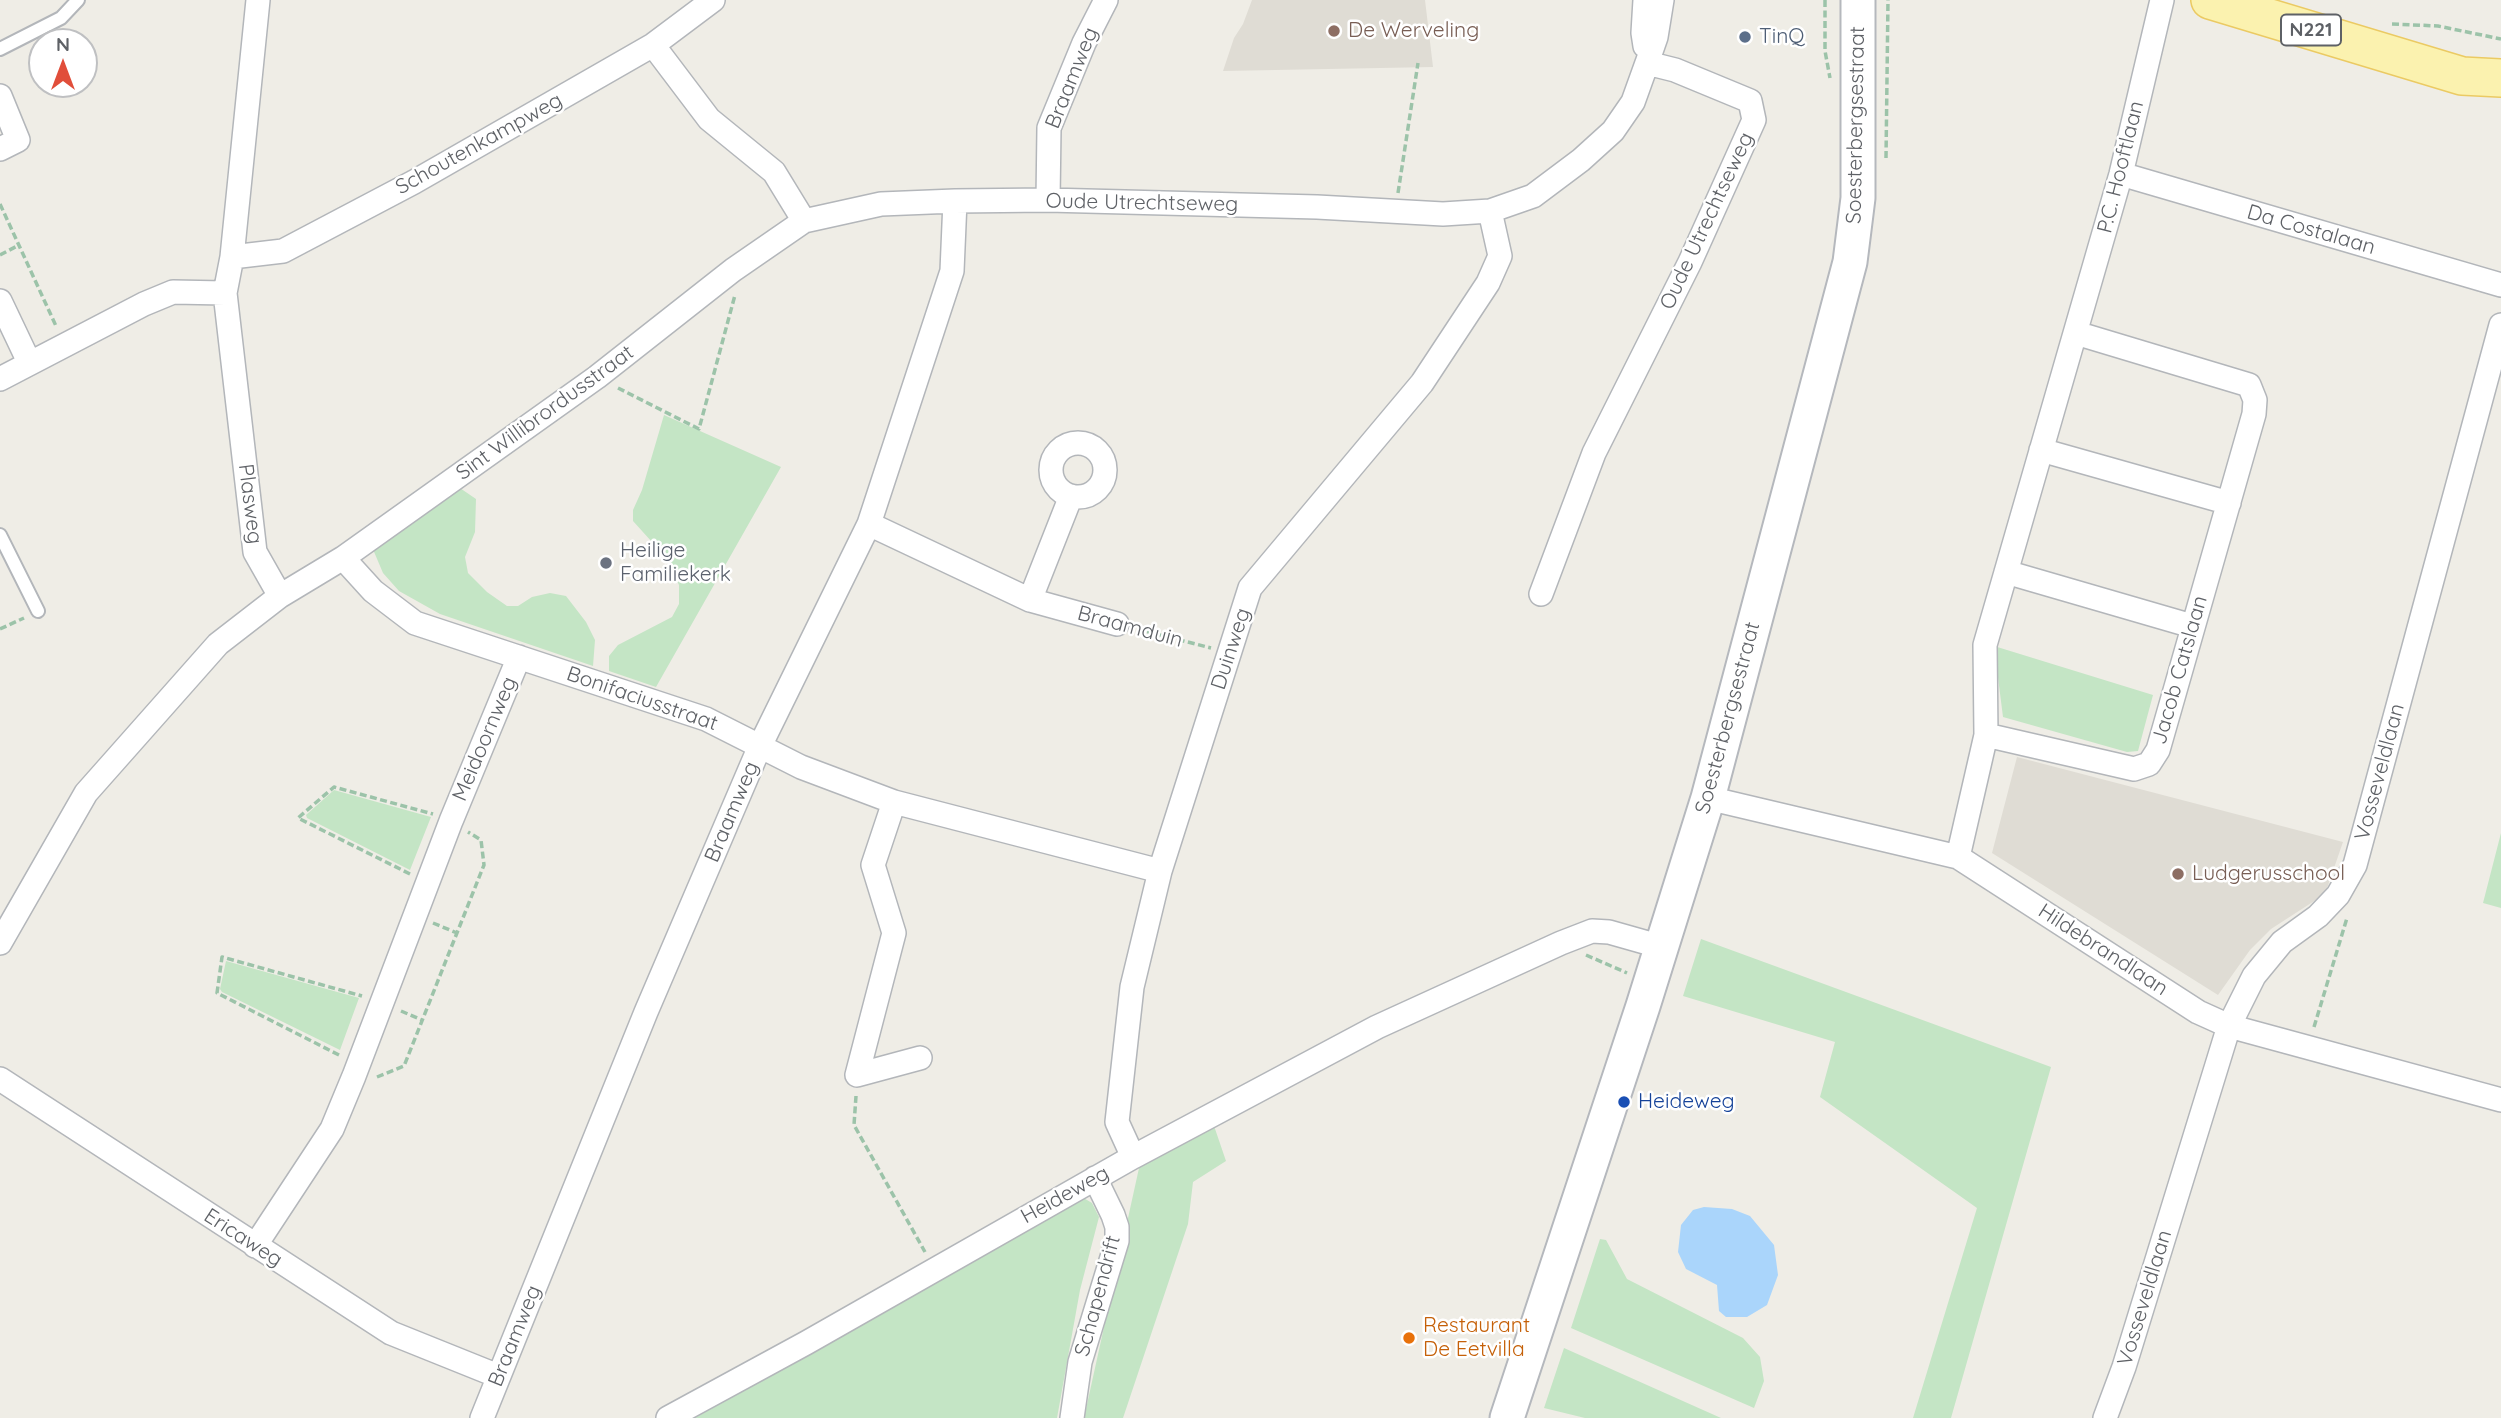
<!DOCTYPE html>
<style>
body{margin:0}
#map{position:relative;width:2501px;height:1418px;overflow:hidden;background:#efede6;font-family:Quicksand,sans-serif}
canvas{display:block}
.north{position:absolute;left:28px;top:28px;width:70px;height:70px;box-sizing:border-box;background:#fff;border:2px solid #bfc0c2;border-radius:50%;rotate:0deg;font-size:19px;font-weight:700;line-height:28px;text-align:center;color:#5e6166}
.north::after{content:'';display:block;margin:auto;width:24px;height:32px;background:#e14e3a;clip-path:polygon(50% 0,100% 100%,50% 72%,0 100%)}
</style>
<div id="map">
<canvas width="2501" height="1418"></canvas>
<div class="north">N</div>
</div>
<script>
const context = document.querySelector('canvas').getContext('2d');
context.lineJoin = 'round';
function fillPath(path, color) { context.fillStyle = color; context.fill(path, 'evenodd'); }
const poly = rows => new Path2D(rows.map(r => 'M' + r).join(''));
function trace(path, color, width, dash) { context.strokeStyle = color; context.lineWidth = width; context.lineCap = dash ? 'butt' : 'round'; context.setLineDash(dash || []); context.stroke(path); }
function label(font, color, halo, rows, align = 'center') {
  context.font = font + ' Quicksand,sans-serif'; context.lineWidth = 5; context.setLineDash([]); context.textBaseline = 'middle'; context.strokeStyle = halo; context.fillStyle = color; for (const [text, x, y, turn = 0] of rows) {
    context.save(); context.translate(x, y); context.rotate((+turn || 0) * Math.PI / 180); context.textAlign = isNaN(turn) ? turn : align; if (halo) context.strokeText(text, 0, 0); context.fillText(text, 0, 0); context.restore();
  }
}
const education = poly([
 [1252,0,1425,0,1433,67,1223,71,1234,38,1243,24],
 [2017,757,2343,842,2325,894,2271,929,2250,950,2218,995,1992,853]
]);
const green = poly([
 [664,415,781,467,656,687,609,671,609,656,618,645,672,617,679,604,679,585,671,568,661,552,633,521,633,510,642,490],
 [457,486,476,499,475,532,465,557,468,573,487,592,507,606,518,606,532,597,550,593,566,596,586,622,595,640,593,666,440,614,399,591,383,573,372,547],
 [1994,646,2153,695,2138,751,2127,752,2003,717],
 [334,790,431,817,410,870,307,818,306,815],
 [2501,833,2501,908,2483,903],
 [1701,939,2051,1067,1951,1418,1913,1418,1977,1208,1820,1097,1835,1042,1683,996],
 [226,961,359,998,340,1050,222,992,220,989],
 [1212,1120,1226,1161,1193,1182,1188,1224,1123,1418,1084,1418,1141,1159],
 [1077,1194,1092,1203,1099,1217,1080,1290,1057,1418,683,1418],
 [1600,1239,1606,1240,1627,1279,1743,1338,1760,1357,1764,1381,1754,1408,1571,1328],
 [1564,1348,1721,1418,1585,1418,1544,1408]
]);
const water = poly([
 [1704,1207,1732,1209,1750,1216,1774,1245,1778,1275,1767,1305,1747,1317,1726,1317,1719,1311,1717,1285,1686,1269,1678,1252,1681,1225,1693,1210]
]);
const path = poly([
 [1825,0,1825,51,1830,78],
 [2392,24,2438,26,2501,39],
 [1886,158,1888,0],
 [1398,193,1418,63],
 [0,204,56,326],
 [0,255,19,245],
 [618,388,699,429,735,295],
 [0,629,24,618],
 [1137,629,1211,648],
 [410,874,298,818,334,787,433,814],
 [433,923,457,933],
 [1586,955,1627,973],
 [401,1011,422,1020],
 [2314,1027,2347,918],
 [339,1055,217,993,222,957,362,996],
 [377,1077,404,1066,484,865,481,840,468,832],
 [856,1096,854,1125,925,1252]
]);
const service = poly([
 [0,49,61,18,78,0],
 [0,535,38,611]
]);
const minor = poly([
 [653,45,709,119,774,172,804,221,881,204,955,201,1048,200,1317,207,1443,214,1490,211,1533,196,1581,160,1613,131,1633,102,1647,63,1675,70,1750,101,1754,120,1690,262,1594,453,1541,594],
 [1645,46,1643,33,1645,0],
 [1647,63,1656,37,1662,0],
 [0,96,18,140,0,149],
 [2121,174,2501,285],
 [1048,200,1049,128,1084,43,1106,0],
 [232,257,283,251,414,182,653,45,713,0],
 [0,301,29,362],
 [0,379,144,304,173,292,225,293],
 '1051 470a27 27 0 1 1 54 0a27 27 0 1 1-54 0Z',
 [2041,450,2229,503],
 [869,524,1030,600,1117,624],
 [343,558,373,591,415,623,706,719,801,767,894,802,1160,871],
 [2006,572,2192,626],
 [280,596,343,558,597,377,733,270,804,221],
 [1030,600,1071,496],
 [1986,735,2134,769,2149,764,2158,750,2254,414,2255,400,2249,385,2076,333],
 [1708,798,1958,857,2198,1012,2229,1026,2501,1100],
 [894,802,873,865,894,933,857,1075,920,1058],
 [1958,857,1986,735,1985,645,2121,174,2162,0],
 [0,943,86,793,218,644,280,596,255,552,225,293,232,257,258,0],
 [0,1079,391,1333,498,1376],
 [1133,1157,1117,1122,1132,987,1160,871,1250,588,1422,383,1488,283,1500,256,1490,211],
 [255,1246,332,1129,354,1076,451,821,519,657],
 [482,1418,646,1012,760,746,869,524,952,271,955,201],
 [668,1418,806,1343,1133,1157,1377,1027,1561,943,1592,931,1609,932,1662,947],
 [1072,1418,1080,1362,1117,1241,1117,1227,1113,1215,1095,1178],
 [2105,1418,2124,1367,2229,1026,2254,976,2282,942,2318,916,2338,895,2355,865,2501,325]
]);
const secondary = poly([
 [1507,1418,1643,1006,1708,798,1850,262,1858,198,1858,0]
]);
const primary = poly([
 [2210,0,2462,76,2501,78]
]);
const markers = [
 [1334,31,7,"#8d6e63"],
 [1745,37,7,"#5c6f8a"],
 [606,563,7,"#6b7280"],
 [2178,874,7,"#8d6e63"],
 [1624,1102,7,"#1a4fb4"],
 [1409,1338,7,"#e8710a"]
];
const shields = [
 [2311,30,60]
];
const shieldNames = [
 ["N221",2311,30]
];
const educationNames = [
 ["De Werveling",1348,31],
 ["Ludgerusschool",2192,874]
];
const serviceNames = [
 ["TinQ",1759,37]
];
const streetNames = [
 ["Braamweg",1072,78,-68],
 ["Soesterbergsestraat",1856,125,-89],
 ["Schoutenkampweg",479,144,-29],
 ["P.C. Hooftlaan",2121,167,-76],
 ["Oude Utrechtseweg",1142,203,1],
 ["Oude Utrechtseweg",1707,221,-65],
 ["Da Costalaan",2311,230,16],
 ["Sint Willibrordusstraat",545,413,-36],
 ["Plasweg",250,504,83],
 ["Braamduin",1130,627,15],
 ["Duinweg",1231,649,-72],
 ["Jacob Catslaan",2180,670,-74],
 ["Bonifaciusstraat",642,699,19],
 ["Soesterbergsestraat",1728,718,-75],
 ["Meidoornweg",485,739,-67],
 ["Vosseveldlaan",2380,772,-75],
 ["Braamweg",732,812,-67],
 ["Hildebrandlaan",2103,950,33],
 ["Heideweg",1065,1195,-29],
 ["Ericaweg",243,1238,33],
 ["Schapendrift",1098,1296,-75],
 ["Vosseveldlaan",2145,1298,-73],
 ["Braamweg",515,1336,-68]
];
const worshipNames = [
 ["Heilige",620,551],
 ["Familiekerk",620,575]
];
const transitNames = [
 ["Heideweg",1638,1102]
];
const foodNames = [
 ["Restaurant",1423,1326],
 ["De Eetvilla",1423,1350]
];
fillPath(education, '#dfdcd4');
fillPath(green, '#c4e5c5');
fillPath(water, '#aad5fb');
trace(service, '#b3b6ba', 16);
trace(minor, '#b3b6ba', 26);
trace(secondary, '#b5b8bd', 37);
trace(primary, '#ebca63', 40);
trace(path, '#9cc3a9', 3.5, [7, 3.5]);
trace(service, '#fff', 12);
trace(minor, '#fff', 23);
trace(secondary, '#fff', 33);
trace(primary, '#fbf2af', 37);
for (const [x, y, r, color] of markers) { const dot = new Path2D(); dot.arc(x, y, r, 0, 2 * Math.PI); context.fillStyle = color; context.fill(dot); trace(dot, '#fff', 2.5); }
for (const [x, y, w] of shields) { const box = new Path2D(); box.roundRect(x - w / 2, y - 15.5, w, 31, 5); context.fillStyle = '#fff'; context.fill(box); trace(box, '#5e6166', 2); }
label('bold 19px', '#5e6166', null, shieldNames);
label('21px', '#785e54', '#fff', educationNames, 'left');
label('21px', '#4e5e75', '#fff', serviceNames, 'left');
label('21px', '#5e6166', '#fff', streetNames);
label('21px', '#5b616d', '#fff', worshipNames, 'left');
label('21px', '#164399', '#fff', transitNames, 'left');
label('21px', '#c56008', '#fff', foodNames, 'left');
</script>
